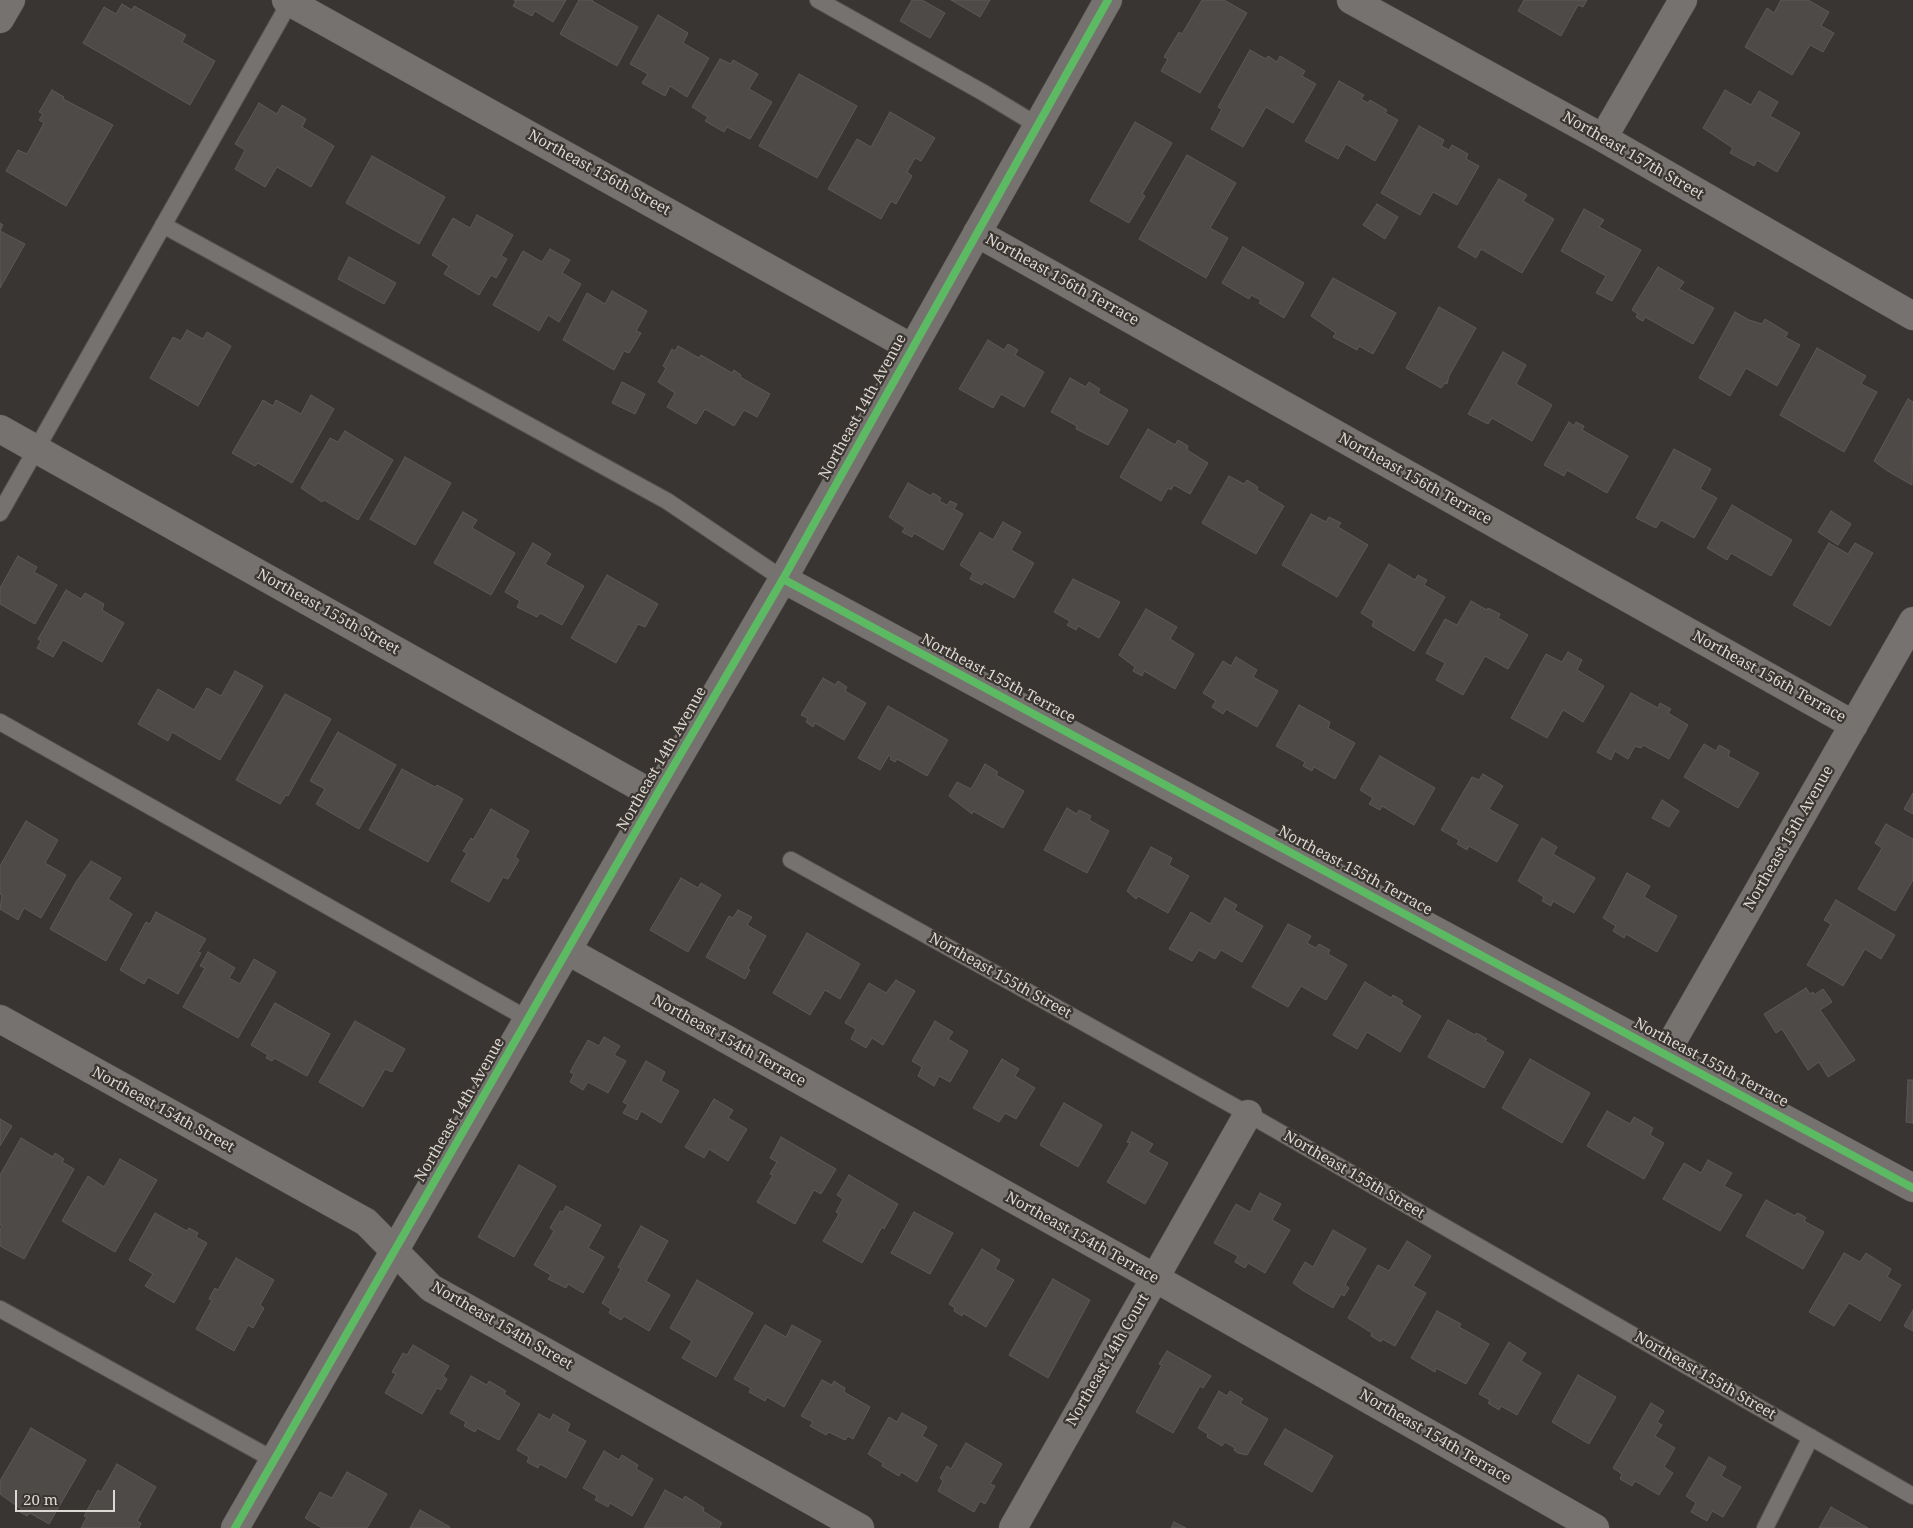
<!DOCTYPE html>
<style>
body{margin:0}
#map{position:relative;width:1913px;height:1528px;overflow:hidden;background:#383533;font-family:"Noto Serif",serif}
canvas{display:block}
.scale{position:absolute;left:15px;top:1490px;width:100px;height:22px;box-sizing:border-box;border:2px solid #dcd8d4;border-top:0;padding-left:6px;font-size:15px;line-height:18px;white-space:nowrap;color:#dcd8d4;-webkit-text-stroke:4px #3b3530;paint-order:stroke}
</style>
<div id="map">
<canvas width="1913" height="1528"></canvas>
<div class="scale">20 m</div>
</div>
<script>
const context = document.querySelector('canvas').getContext('2d');
context.lineJoin = 'round';
function fillPath(path, color) { context.fillStyle = color; context.fill(path, 'evenodd'); }
const poly = rows => new Path2D(rows.map(r => 'M' + r).join(''));
function trace(path, color, width, dash) { context.strokeStyle = color; context.lineWidth = width; context.lineCap = dash ? 'butt' : 'round'; context.setLineDash(dash || []); context.stroke(path); }
function label(font, color, halo, rows, align = 'center') {
  context.font = font + ' "Noto Serif",serif'; context.lineWidth = 4.5; context.setLineDash([]); context.textBaseline = 'middle'; context.strokeStyle = halo; context.fillStyle = color; for (const [text, x, y, turn = 0] of rows) {
    context.save(); context.translate(x, y); context.rotate((+turn || 0) * Math.PI / 180); context.textAlign = isNaN(turn) ? turn : align; if (halo) context.strokeText(text, 0, 0); context.fillText(text, 0, 0); context.restore();
  }
}
const building = poly([
 [514,0,566,0,553,22,535,11,532,16,513,6,516,1,514,0],
 [579,0,593,0,592,1,638,27,617,66,560,34,579,0],
 [912,0,922,0,945,13,930,38,900,21,912,0],
 [951,0,990,0,980,17,951,0],
 [1202,0,1224,0,1247,13,1200,93,1161,71,1168,59,1164,57,1179,32,1182,34,1202,0],
 [1524,0,1587,0,1583,7,1578,5,1561,36,1518,11,1524,0],
 [1781,0,1808,0,1829,12,1821,26,1834,33,1823,52,1810,45,1792,75,1745,47,1767,8,1774,13,1781,0],
 [122,4,132,10,134,6,186,35,182,42,215,61,190,105,83,43,104,7,116,14,122,4],
 [658,15,688,33,683,43,709,58,687,97,670,86,665,96,642,83,648,74,630,64,658,15],
 [1250,50,1266,59,1268,56,1277,62,1280,56,1305,71,1302,76,1316,84,1293,123,1266,107,1243,147,1211,129,1222,109,1218,107,1250,50],
 [720,59,731,64,733,60,758,74,749,89,772,102,750,139,727,127,724,132,705,121,708,117,692,107,720,59],
 [799,74,857,106,817,178,759,146,799,74],
 [1339,81,1364,95,1361,99,1368,103,1370,100,1387,110,1385,113,1398,120,1375,161,1346,144,1338,159,1305,141,1339,81],
 [52,90,64,97,63,99,113,125,66,206,6,171,18,150,27,154,44,123,39,120,43,114,39,112,52,90],
 [1725,90,1751,105,1759,91,1778,102,1770,116,1800,133,1777,172,1757,160,1754,166,1730,153,1733,148,1703,128,1725,90],
 [259,103,277,114,282,105,306,119,302,127,334,146,311,187,277,167,265,187,235,169,245,150,235,144,259,103],
 [890,112,935,138,921,161,915,158,907,172,912,176,896,204,891,201,881,219,828,189,857,139,871,147,890,112],
 [1135,122,1172,143,1142,194,1145,196,1129,223,1090,201,1135,122],
 [1419,126,1444,140,1441,146,1449,150,1452,145,1468,154,1466,159,1479,166,1457,205,1433,192,1420,215,1381,193,1419,126],
 [1187,155,1236,183,1210,228,1228,238,1206,278,1139,239,1187,155],
 [372,156,445,197,419,244,346,203,372,156],
 [1499,179,1527,195,1523,201,1554,219,1522,273,1481,249,1476,258,1458,247,1499,179],
 [1377,204,1398,217,1385,239,1363,225,1377,204],
 [1584,209,1604,220,1599,227,1641,250,1612,301,1596,293,1606,276,1561,251,1584,209],
 [477,215,513,235,501,256,507,259,496,278,491,275,479,295,444,274,449,266,432,255,453,218,470,228,477,215],
 [0,223,3,225,0,231,25,244,0,288,0,223],
 [1243,247,1304,283,1284,318,1259,303,1261,300,1251,295,1249,299,1222,283,1243,247],
 [550,249,570,260,562,273,581,284,559,322,548,315,539,331,493,305,523,251,542,262,550,249],
 [349,257,396,283,384,304,338,279,349,257],
 [1658,267,1684,282,1679,289,1714,308,1693,344,1645,317,1643,321,1639,319,1636,317,1638,314,1632,310,1658,267],
 [1333,278,1396,313,1373,354,1359,346,1357,350,1333,337,1336,333,1311,316,1333,278],
 [612,291,647,311,636,331,641,333,629,353,624,351,614,370,563,340,587,293,605,304,612,291],
 [1439,307,1476,328,1449,376,1447,384,1445,383,1441,388,1406,368,1439,307],
 [1735,312,1749,320,1762,324,1765,319,1788,333,1785,337,1800,345,1777,386,1746,368,1730,396,1699,378,1735,312],
 [187,330,203,339,207,332,231,346,198,406,150,378,173,337,181,341,187,330],
 [988,340,1004,350,1008,344,1018,350,1015,355,1044,372,1024,407,1001,394,993,408,959,389,988,340],
 [678,346,699,358,701,355,732,373,734,370,741,375,740,377,770,394,757,417,744,410,734,426,705,409,696,424,667,407,675,393,658,382,666,368,663,366,672,349,675,351,678,346],
 [1817,348,1866,376,1861,384,1877,392,1844,452,1780,415,1817,348],
 [1503,352,1526,365,1516,384,1552,405,1532,441,1492,418,1488,424,1468,414,1503,352],
 [1070,378,1086,387,1089,382,1100,389,1098,393,1128,410,1108,445,1076,429,1077,426,1051,412,1070,378],
 [622,382,645,394,635,414,612,403,622,382],
 [311,395,334,409,292,483,258,463,255,466,232,453,263,400,273,406,276,400,301,414,311,395],
 [1908,399,1913,402,1912,485,1886,470,1874,461,1908,399],
 [1569,422,1574,426,1576,422,1584,426,1582,430,1628,456,1607,493,1567,470,1564,476,1544,465,1569,422],
 [1148,429,1175,445,1178,440,1188,446,1187,450,1208,463,1190,494,1174,485,1171,490,1168,488,1161,501,1120,477,1148,429],
 [345,431,393,460,358,520,324,500,322,502,301,488,330,438,338,442,345,431],
 [1674,449,1711,469,1700,489,1717,498,1694,538,1661,520,1656,528,1636,518,1674,449],
 [405,457,451,483,415,545,370,519,405,457],
 [1229,476,1244,484,1247,480,1258,487,1257,490,1284,506,1256,554,1202,523,1229,476],
 [908,483,931,496,933,493,941,498,939,501,947,505,950,501,957,504,954,509,963,514,943,550,914,533,912,537,902,532,905,528,889,517,908,483],
 [1732,505,1792,540,1771,576,1731,553,1727,560,1707,548,1732,505],
 [1831,511,1851,524,1838,545,1818,532,1831,511],
 [463,512,477,520,472,528,515,553,491,595,434,563,463,512],
 [1311,514,1326,522,1329,517,1341,523,1338,527,1368,545,1337,597,1282,565,1311,514],
 [1003,522,1021,532,1011,550,1034,563,1014,598,984,582,982,585,970,579,973,573,960,565,980,532,993,540,1003,522],
 [533,543,551,554,545,564,584,586,562,625,540,613,537,617,517,607,520,601,505,592,533,543],
 [1829,543,1848,554,1855,543,1873,553,1830,626,1793,605,1829,543],
 [18,556,37,567,34,572,57,585,35,624,0,604,0,588,18,556],
 [1389,564,1415,580,1418,575,1427,580,1424,585,1445,597,1414,651,1372,626,1374,621,1361,613,1389,564],
 [607,575,658,604,645,627,638,624,616,663,571,638,607,575],
 [1073,579,1120,602,1099,638,1078,626,1076,630,1067,625,1070,621,1054,612,1073,579],
 [66,590,81,599,85,593,104,604,102,610,124,623,102,662,63,640,53,657,37,648,41,641,38,639,66,590],
 [1471,601,1487,610,1488,608,1500,614,1498,618,1528,635,1508,669,1485,656,1463,695,1436,680,1445,663,1426,653,1445,619,1457,625,1471,601],
 [1146,609,1177,627,1170,639,1194,654,1175,689,1144,671,1142,676,1133,671,1135,667,1119,655,1146,609],
 [1568,652,1582,660,1577,670,1604,686,1583,722,1563,710,1547,738,1511,718,1546,654,1562,662,1568,652],
 [1236,657,1257,670,1253,677,1278,691,1257,727,1226,709,1223,714,1212,707,1216,701,1203,693,1223,661,1231,666,1236,657],
 [235,671,263,686,220,760,172,732,168,741,138,724,158,689,194,710,207,688,221,696,235,671],
 [823,678,835,685,838,681,847,687,845,691,866,703,844,740,815,723,813,727,806,722,808,718,801,715,823,678],
 [1631,693,1658,708,1660,703,1671,709,1668,713,1688,725,1669,759,1643,745,1641,748,1635,746,1628,759,1615,751,1611,760,1597,752,1631,693],
 [285,694,331,719,288,796,286,795,280,804,236,780,285,694],
 [1299,705,1330,722,1328,728,1355,743,1335,779,1314,767,1312,771,1303,766,1305,762,1276,746,1299,705],
 [888,706,948,740,927,776,897,759,895,762,890,759,891,757,889,755,880,770,858,758,888,706],
 [338,732,396,765,359,829,316,804,325,789,310,781,338,732],
 [1704,744,1716,751,1719,745,1730,751,1728,756,1759,773,1738,808,1684,777,1704,744],
 [1380,756,1435,788,1414,825,1382,806,1380,810,1369,804,1373,798,1360,790,1380,756],
 [985,764,998,772,996,775,1024,791,1003,828,973,811,972,814,949,796,957,782,971,789,985,764],
 [402,769,435,787,437,785,463,799,428,862,369,830,402,769],
 [1483,774,1503,786,1489,809,1518,825,1497,862,1469,846,1467,850,1457,844,1459,840,1441,830,1472,777,1479,780,1483,774],
 [1913,793,1913,814,1904,809,1913,793],
 [1662,800,1679,811,1669,827,1652,818,1662,800],
 [1067,808,1077,814,1079,810,1091,816,1089,820,1109,831,1087,873,1044,850,1067,808],
 [491,809,529,831,515,857,519,860,508,879,503,877,489,902,451,881,467,853,463,851,471,838,473,840,491,809],
 [26,821,58,840,45,863,66,875,41,918,24,908,18,920,0,909,2,895,0,894,0,866,26,821],
 [1886,824,1913,839,1913,880,1895,911,1858,889,1882,848,1875,843,1886,824],
 [1542,838,1557,847,1553,854,1595,878,1574,913,1553,901,1551,906,1542,901,1544,897,1518,881,1542,838],
 [1151,847,1172,858,1169,865,1189,876,1168,913,1138,896,1136,899,1127,891,1151,847],
 [91,861,121,878,108,899,132,914,106,961,50,929,76,882,91,861],
 [1627,873,1650,886,1644,897,1677,916,1657,952,1626,934,1624,938,1613,931,1616,926,1603,918,1627,873],
 [681,878,698,888,701,883,721,895,688,952,650,930,681,878],
 [1225,898,1237,905,1234,910,1263,926,1242,962,1221,950,1215,959,1199,950,1192,961,1169,949,1191,912,1210,924,1225,898],
 [1836,900,1895,935,1881,959,1865,949,1843,986,1807,965,1831,924,1824,920,1836,900],
 [738,910,752,917,747,925,766,936,748,968,750,970,745,979,706,957,729,916,733,918,738,910],
 [156,912,206,939,198,952,201,953,178,994,148,977,144,984,120,970,146,922,150,924,156,912],
 [1288,924,1311,936,1307,943,1316,948,1319,944,1330,950,1328,954,1347,965,1326,1000,1301,986,1288,1007,1252,987,1288,924],
 [807,933,860,964,840,999,825,990,810,1015,773,993,807,933],
 [208,952,235,968,229,978,240,984,254,959,276,972,238,1038,183,1007,205,968,200,966,208,952],
 [896,980,915,991,883,1045,872,1038,866,1048,851,1039,856,1029,845,1023,869,983,886,993,896,980],
 [1365,982,1391,998,1393,995,1403,1001,1401,1004,1421,1016,1400,1052,1367,1032,1357,1049,1333,1035,1365,982],
 [1806,988,1810,994,1813,992,1814,995,1823,989,1828,996,1832,1002,1820,1010,1855,1060,1828,1077,1819,1062,1808,1070,1782,1029,1776,1033,1764,1014,1806,988],
 [275,1003,330,1034,307,1076,274,1058,272,1061,266,1058,268,1055,251,1045,275,1003],
 [1448,1020,1475,1035,1476,1033,1482,1036,1487,1039,1485,1041,1504,1052,1484,1088,1428,1057,1448,1020],
 [355,1021,405,1049,392,1072,385,1069,363,1107,319,1082,355,1021],
 [935,1021,953,1032,948,1039,968,1051,950,1082,939,1076,934,1086,918,1076,922,1067,912,1061,935,1021],
 [604,1037,620,1046,614,1055,626,1061,608,1093,588,1082,583,1090,570,1082,574,1074,570,1072,588,1040,599,1046,604,1037],
 [1002,1059,1019,1069,1015,1076,1035,1088,1016,1119,1005,1113,999,1122,973,1108,1002,1059],
 [1530,1059,1590,1093,1562,1143,1502,1108,1530,1059],
 [646,1061,665,1072,661,1081,679,1091,661,1123,641,1111,637,1120,623,1113,628,1105,623,1102,646,1061],
 [1908,1080,1913,1080,1913,1123,1906,1122,1908,1080],
 [714,1099,733,1110,728,1118,747,1129,728,1161,709,1149,704,1158,685,1147,714,1099],
 [1064,1103,1102,1125,1078,1167,1040,1145,1064,1103],
 [1607,1111,1630,1124,1634,1117,1653,1128,1650,1135,1664,1143,1644,1179,1587,1146,1607,1111],
 [0,1119,12,1126,0,1146,0,1119],
 [1132,1132,1153,1144,1148,1152,1168,1163,1145,1204,1107,1182,1130,1143,1127,1142,1132,1132],
 [781,1137,836,1169,821,1194,814,1190,795,1224,757,1202,773,1175,770,1174,777,1162,770,1158,781,1137],
 [21,1138,53,1157,55,1153,64,1159,62,1162,74,1169,24,1259,0,1246,0,1230,2,1226,0,1225,0,1175,21,1138],
 [120,1159,157,1180,115,1252,62,1221,88,1176,104,1187,120,1159],
 [1708,1160,1732,1173,1724,1186,1742,1195,1720,1231,1663,1199,1684,1163,1701,1173,1708,1160],
 [519,1165,556,1186,514,1257,478,1237,519,1165],
 [849,1175,898,1204,884,1229,882,1227,862,1263,823,1241,839,1214,836,1212,843,1199,837,1195,849,1175],
 [1260,1193,1281,1204,1272,1220,1290,1230,1265,1273,1248,1263,1245,1268,1235,1262,1238,1256,1214,1243,1236,1204,1250,1212,1260,1193],
 [1766,1200,1795,1216,1797,1213,1802,1215,1806,1218,1804,1221,1824,1232,1803,1269,1746,1236,1766,1200],
 [566,1206,601,1225,588,1248,604,1257,583,1293,568,1284,566,1288,548,1279,551,1275,534,1265,554,1231,550,1228,560,1211,563,1212,566,1206],
 [914,1212,953,1233,930,1274,891,1253,914,1212],
 [155,1213,187,1231,189,1228,198,1233,196,1237,207,1243,174,1303,145,1286,153,1274,129,1260,155,1213],
 [641,1226,668,1241,646,1281,670,1295,649,1331,624,1316,621,1320,609,1313,611,1309,602,1303,621,1269,618,1267,641,1226],
 [1333,1230,1366,1249,1345,1285,1349,1288,1344,1296,1341,1294,1333,1308,1302,1290,1293,1283,1305,1262,1313,1267,1333,1230],
 [1407,1241,1431,1256,1413,1286,1426,1293,1395,1346,1382,1339,1381,1342,1371,1336,1372,1333,1348,1318,1378,1265,1389,1271,1407,1241],
 [982,1249,1000,1260,995,1269,1014,1280,986,1327,963,1313,962,1316,954,1311,955,1308,949,1304,982,1249],
 [1844,1253,1860,1262,1866,1253,1891,1269,1887,1277,1901,1285,1880,1321,1849,1303,1834,1326,1809,1312,1844,1253],
 [236,1258,274,1280,260,1305,264,1308,253,1328,248,1325,234,1351,196,1329,212,1300,209,1299,212,1293,215,1288,218,1290,236,1258],
 [1053,1279,1090,1300,1048,1378,1009,1355,1053,1279],
 [697,1280,753,1313,716,1377,682,1358,692,1341,670,1328,697,1280],
 [1913,1310,1913,1331,1904,1326,1913,1310],
 [1437,1311,1461,1324,1459,1327,1489,1344,1466,1384,1436,1368,1435,1372,1411,1358,1437,1311],
 [765,1325,786,1337,792,1325,821,1341,784,1407,767,1397,765,1401,749,1392,751,1388,734,1379,765,1325],
 [1509,1342,1526,1353,1521,1361,1541,1373,1517,1415,1501,1406,1499,1410,1488,1403,1490,1400,1479,1394,1509,1342],
 [413,1345,449,1366,443,1376,447,1379,441,1390,437,1388,422,1414,385,1393,396,1374,392,1372,398,1362,403,1353,407,1355,413,1345],
 [1167,1351,1211,1376,1203,1388,1200,1386,1173,1433,1136,1412,1162,1365,1159,1364,1167,1351],
 [1578,1375,1616,1397,1589,1444,1552,1422,1578,1375],
 [471,1376,487,1385,489,1381,506,1391,504,1394,520,1404,499,1440,477,1428,475,1432,464,1426,466,1422,450,1413,471,1376],
 [822,1380,832,1385,834,1381,840,1385,845,1388,844,1392,870,1407,853,1439,848,1436,845,1440,829,1432,826,1435,810,1426,813,1422,801,1416,822,1380],
 [1219,1391,1227,1396,1230,1391,1236,1395,1243,1399,1240,1403,1268,1419,1247,1455,1238,1453,1234,1450,1235,1448,1225,1442,1222,1446,1207,1437,1208,1434,1198,1428,1219,1391],
 [1651,1403,1664,1411,1657,1422,1662,1425,1655,1436,1675,1448,1664,1467,1673,1473,1659,1495,1635,1481,1632,1486,1620,1479,1622,1474,1613,1468,1651,1403],
 [902,1413,927,1427,922,1436,937,1445,917,1482,901,1472,899,1476,882,1466,883,1463,868,1454,889,1417,897,1422,902,1413],
 [539,1414,550,1420,553,1414,570,1424,567,1431,586,1441,566,1478,540,1464,538,1468,527,1462,529,1457,517,1450,539,1414],
 [31,1428,86,1460,49,1524,30,1513,27,1516,20,1512,21,1509,0,1494,0,1481,31,1428],
 [1285,1429,1333,1456,1312,1492,1264,1464,1285,1429],
 [966,1443,1002,1464,990,1484,995,1486,985,1504,980,1501,974,1512,938,1491,943,1481,940,1478,947,1466,951,1469,966,1443],
 [604,1451,619,1460,622,1455,638,1465,636,1469,653,1479,632,1516,610,1503,608,1507,601,1503,595,1500,597,1496,583,1488,604,1451],
 [1709,1457,1726,1467,1721,1476,1741,1487,1723,1517,1712,1511,1707,1521,1691,1512,1696,1503,1686,1496,1709,1457],
 [117,1464,156,1487,137,1521,141,1523,139,1528,81,1528,87,1517,84,1516,98,1490,101,1492,117,1464],
 [347,1472,387,1494,367,1528,322,1528,305,1518,320,1492,332,1498,347,1472],
 [665,1490,683,1500,685,1496,704,1508,703,1511,722,1523,719,1528,644,1528,665,1490],
 [1831,1507,1868,1528,1819,1528,1831,1507],
 [420,1510,450,1527,449,1528,410,1528,420,1510],
 [1174,1522,1186,1528,1171,1528,1174,1522]
]);
const service = poly([
 [818,0,984,93,1037,125],
 [163,225,667,501,783,579],
 [0,513,291,0],
 [0,722,528,1019],
 [791,860,1248,1114,1913,1496],
 [0,1309,274,1460],
 [1765,1528,1811,1437]
]);
const minor = poly([
 [286,0,912,348],
 [1351,0,1603,138,1913,316],
 [0,19,11,0],
 [1603,138,1683,0],
 [977,233,1854,725],
 [0,429,656,796],
 [783,579,1913,1188],
 [568,951,1155,1278,1595,1528],
 [0,1019,366,1222,431,1288,860,1528],
 [1665,1054,1913,621],
 [1013,1528,1248,1114]
]);
const tertiary = poly([
 [235,1528,656,796,783,579,1108,0]
]);
const cycleway = poly([
 [783,579,1913,1188],
 [235,1528,656,796,783,579,1108,0]
]);
const streetNames = [
 ["Northeast 157th Street",1633,156,30],
 ["Northeast 156th Street",599,173,29],
 ["Northeast 156th Terrace",1062,280,29],
 ["Northeast 14th Avenue",863,407,-61],
 ["Northeast 156th Terrace",1415,479,29],
 ["Northeast 155th Street",328,612,29],
 ["Northeast 156th Terrace",1769,677,29],
 ["Northeast 155th Terrace",998,679,28],
 ["Northeast 14th Avenue",662,759,-60],
 ["Northeast 15th Avenue",1789,838,-60],
 ["Northeast 155th Terrace",1355,871,28],
 ["Northeast 155th Street",1000,976,29],
 ["Northeast 154th Terrace",729,1041,29],
 ["Northeast 155th Terrace",1711,1063,28],
 ["Northeast 154th Street",163,1110,29],
 ["Northeast 14th Avenue",460,1110,-60],
 ["Northeast 155th Street",1354,1175,30],
 ["Northeast 154th Terrace",1082,1238,29],
 ["Northeast 154th Street",502,1326,30],
 ["Northeast 14th Court",1108,1360,-60],
 ["Northeast 155th Street",1705,1376,30],
 ["Northeast 154th Terrace",1435,1437,30]
];
fillPath(building, '#4d4a47');
trace(building, '#5c5957', 1);
trace(service, '#555250', 18);
trace(minor, '#555250', 29);
trace(tertiary, '#555250', 29);
trace(service, '#757270', 16);
trace(minor, '#757270', 28);
trace(tertiary, '#757270', 28);
trace(cycleway, '#5cba63', 8);
label('15px', '#dcd8d4', '#3b3530', streetNames);
</script>
